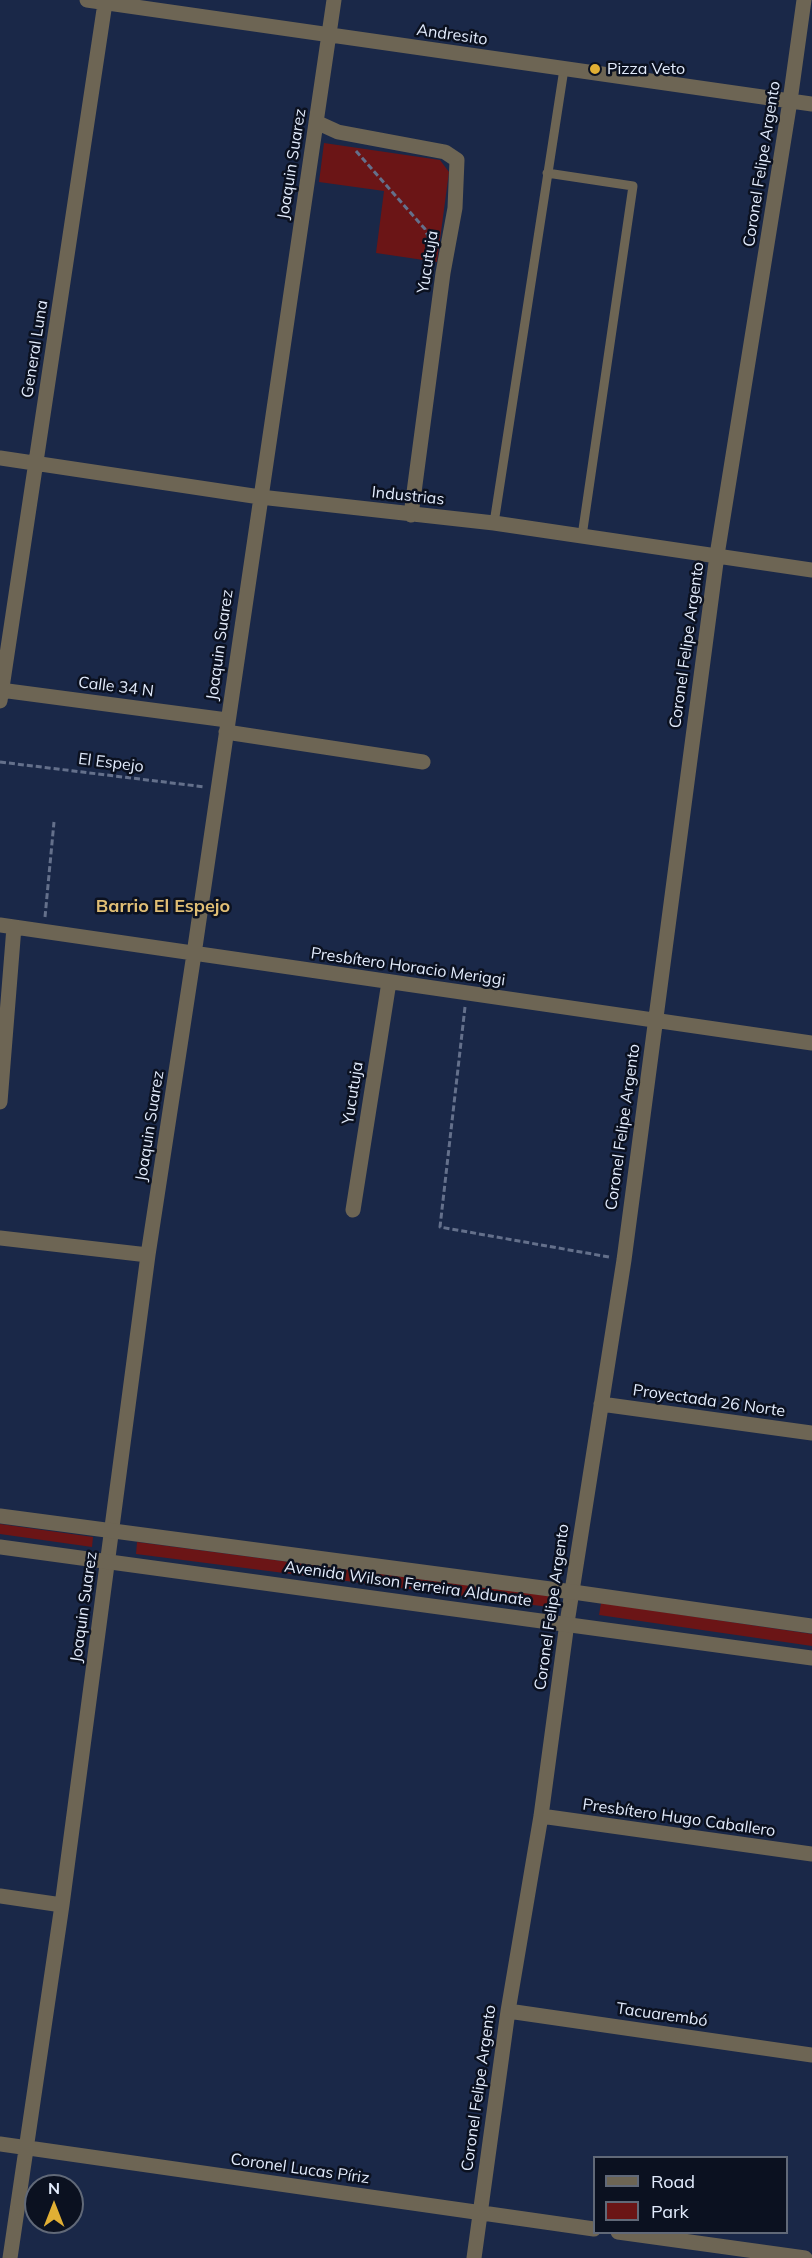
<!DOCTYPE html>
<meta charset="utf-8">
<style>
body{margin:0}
#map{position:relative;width:812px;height:2258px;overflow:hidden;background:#1a2848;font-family:Mulish,sans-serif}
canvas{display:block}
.legend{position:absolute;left:593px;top:2156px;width:195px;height:78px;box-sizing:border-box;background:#0b1120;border:2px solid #616978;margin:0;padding:8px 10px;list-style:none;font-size:18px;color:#e3ecfd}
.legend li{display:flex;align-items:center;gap:12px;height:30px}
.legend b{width:30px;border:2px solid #616978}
.north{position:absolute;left:24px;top:2174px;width:60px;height:60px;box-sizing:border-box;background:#0b1120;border:2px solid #616978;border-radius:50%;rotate:0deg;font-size:16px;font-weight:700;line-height:24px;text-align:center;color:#e3ecfd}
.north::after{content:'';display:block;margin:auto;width:21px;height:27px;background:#e1af34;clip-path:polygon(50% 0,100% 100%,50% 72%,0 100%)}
</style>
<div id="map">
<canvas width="812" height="2258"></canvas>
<ul class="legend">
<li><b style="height:8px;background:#6d6554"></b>Road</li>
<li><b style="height:16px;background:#6b1516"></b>Park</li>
</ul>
<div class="north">N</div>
</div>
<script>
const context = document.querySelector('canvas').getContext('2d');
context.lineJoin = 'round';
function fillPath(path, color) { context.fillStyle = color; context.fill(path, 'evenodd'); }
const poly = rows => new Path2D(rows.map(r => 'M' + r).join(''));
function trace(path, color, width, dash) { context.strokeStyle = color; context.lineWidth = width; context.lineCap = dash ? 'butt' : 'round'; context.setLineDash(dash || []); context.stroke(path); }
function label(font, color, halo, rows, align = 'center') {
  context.font = font + ' Mulish,sans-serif'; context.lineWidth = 5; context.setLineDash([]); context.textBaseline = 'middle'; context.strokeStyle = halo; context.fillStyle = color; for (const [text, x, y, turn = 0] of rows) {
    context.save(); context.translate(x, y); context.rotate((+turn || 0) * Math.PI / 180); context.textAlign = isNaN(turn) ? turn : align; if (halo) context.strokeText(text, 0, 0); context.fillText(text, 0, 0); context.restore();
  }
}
const green = poly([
 [324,143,440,160,449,172,437,262,376,253,384,191,319,182],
 [0,1524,93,1537,92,1547,0,1534],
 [137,1542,550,1596,549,1607,136,1554],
 [601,1603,812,1634,812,1646,599,1615]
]);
const path = poly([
 [356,151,425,229,432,246],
 [0,762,205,787],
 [45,917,54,822],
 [465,1007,440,1227,609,1257]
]);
const service = poly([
 [547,173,633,186,582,536],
 [494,523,564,69]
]);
const minor = poly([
 [87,0,812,104],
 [316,122,338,132,445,152,457,160,455,208,443,273,411,515],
 [0,458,260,497,494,523,812,570],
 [0,690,227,720],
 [0,701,105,3],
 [226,732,423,762],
 [0,925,812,1043],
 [0,1102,14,927],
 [353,1210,389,982],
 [0,1238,148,1255],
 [601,1404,812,1433],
 [541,1816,812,1854],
 [0,1896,62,1905],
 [508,2011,812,2055],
 [0,2144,594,2229],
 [618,2232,805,2258],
 [10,2258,62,1905,148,1255,194,954,334,0],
 [474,2258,508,2011,541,1816,567,1623,624,1260,717,555,790,101,804,0]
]);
const tertiary = poly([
 [0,1516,573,1592,812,1626],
 [0,1547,812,1658]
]);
const markers = [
 [595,69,6,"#e1af34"]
];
const streetNames = [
 ["Andresito",452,35,8],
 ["Joaquin Suarez",292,164,-81],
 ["Coronel Felipe Argento",762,164,-81],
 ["Yucutuja",428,262,-81],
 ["General Luna",35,349,-81],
 ["Industrias",408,496,6],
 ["Joaquin Suarez",220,645,-82],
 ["Coronel Felipe Argento",687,645,-82],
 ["Calle 34 N",116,687,7],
 ["El Espejo",111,763,7],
 ["Presbítero Horacio Meriggi",408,967,8],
 ["Yucutuja",353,1093,-81],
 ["Joaquin Suarez",150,1126,-81],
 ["Coronel Felipe Argento",623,1127,-82],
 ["Proyectada 26 Norte",709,1401,8],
 ["Avenida Wilson Ferreira Aldunate",408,1584,8],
 ["Joaquin Suarez",84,1607,-82],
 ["Coronel Felipe Argento",552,1607,-82],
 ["Presbítero Hugo Caballero",679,1818,8],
 ["Tacuarembó",662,2015,8],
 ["Coronel Felipe Argento",479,2088,-82],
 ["Coronel Lucas Píriz",300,2169,8]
];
const poiNames = [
 ["Pizza Veto",607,69]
];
const neighbourhoodNames = [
 ["Barrio El Espejo",163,907]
];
fillPath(green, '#6b1516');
trace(path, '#64708b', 3, [6, 3]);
trace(service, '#6d6554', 9);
trace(minor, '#6d6554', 15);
trace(tertiary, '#6d6554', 15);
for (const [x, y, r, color] of markers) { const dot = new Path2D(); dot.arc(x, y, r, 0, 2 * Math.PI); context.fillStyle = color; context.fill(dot); trace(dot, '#0b1120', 2); }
label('16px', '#e3ecfd', '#0b1120', streetNames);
label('16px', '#e3ecfd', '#0b1120', poiNames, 'left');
label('bold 18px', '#e0be75', '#0b1120', neighbourhoodNames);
</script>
